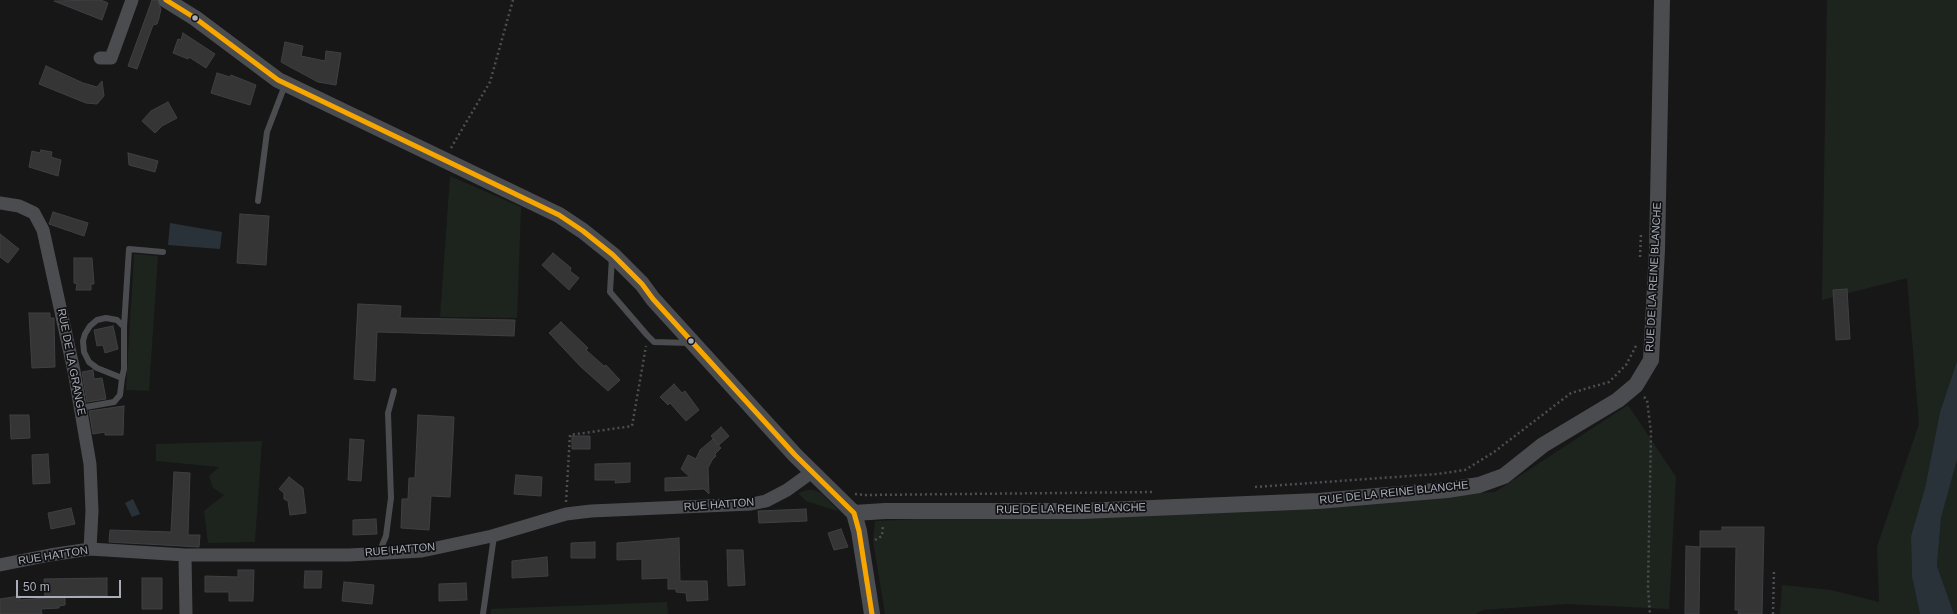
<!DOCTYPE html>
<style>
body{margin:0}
#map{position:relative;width:1957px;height:614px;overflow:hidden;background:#171717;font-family:Arial,sans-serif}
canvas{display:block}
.scale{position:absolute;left:16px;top:580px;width:105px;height:18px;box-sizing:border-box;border:2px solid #a8adb8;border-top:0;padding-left:5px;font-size:12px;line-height:14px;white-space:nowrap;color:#a8adb8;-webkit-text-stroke:3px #111113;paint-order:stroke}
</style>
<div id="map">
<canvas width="1957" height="614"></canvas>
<div class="scale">50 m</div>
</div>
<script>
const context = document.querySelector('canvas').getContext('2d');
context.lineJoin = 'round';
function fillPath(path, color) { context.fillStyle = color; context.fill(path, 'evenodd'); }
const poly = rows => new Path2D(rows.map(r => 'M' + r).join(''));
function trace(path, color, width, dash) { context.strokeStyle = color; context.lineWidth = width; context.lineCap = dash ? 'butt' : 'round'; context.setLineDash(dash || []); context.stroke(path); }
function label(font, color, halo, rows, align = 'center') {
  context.font = font + ' Arial,sans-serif'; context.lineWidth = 3.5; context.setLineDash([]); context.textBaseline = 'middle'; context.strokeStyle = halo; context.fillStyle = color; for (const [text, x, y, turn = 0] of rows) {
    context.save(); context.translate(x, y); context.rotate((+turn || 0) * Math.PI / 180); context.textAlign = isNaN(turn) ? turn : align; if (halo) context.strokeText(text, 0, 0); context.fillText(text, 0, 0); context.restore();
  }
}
const green = poly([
 [1827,0,1957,0,1957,361,1940,412,1925,488,1911,536,1912,577,1920,614,1780,614,1782,585,1831,590,1879,602,1877,547,1919,424,1907,278,1822,300],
 [450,176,521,207,517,318,440,317],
 [134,254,158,256,149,391,126,390],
 [1628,405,1676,477,1669,609,1567,604,1483,610,1476,614,885,614,873,541,875,521,1495,492],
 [262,441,255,542,208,543,204,511,224,495,213,488,209,476,219,467,156,461,156,444],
 [1957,460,1957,614,1954,614,1937,566,1941,518],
 [807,490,814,490,821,493,837,509,837,511,806,501,798,493],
 [667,602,668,614,491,614,491,609]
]);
const water = poly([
 [170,223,222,232,220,249,168,245],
 [1957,361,1957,460,1941,518,1937,566,1954,614,1920,614,1912,577,1911,536,1925,488,1940,412],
 [133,499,140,514,132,517,125,503]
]);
const building = poly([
 [101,0,108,3,102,20,54,1,101,0],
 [152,0,157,0,161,9,159,18,157,24,153,25,137,69,128,66,152,0],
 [183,33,215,54,206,68,189,57,188,59,173,53,178,39,181,40,183,33],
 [285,42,303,46,301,56,325,61,326,51,341,53,336,85,318,82,281,62,285,42],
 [46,66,83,83,97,87,102,81,104,96,97,104,86,103,39,84,46,66],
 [217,73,230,77,231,75,256,85,250,105,211,93,217,73],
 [168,102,177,118,162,126,155,133,142,121,151,111,168,102],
 [41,150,52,152,51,157,61,160,58,176,29,167,32,151,40,153,41,150],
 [128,153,158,161,155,172,129,165,128,153],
 [53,212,88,223,84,236,49,224,53,212],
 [240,214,269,216,266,265,237,263,240,214],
 [0,234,19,249,8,263,0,257,0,234],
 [553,253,571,268,570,271,579,278,569,290,542,265,553,253],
 [74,258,92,258,94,284,91,284,91,290,76,290,77,284,74,283,74,258],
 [1847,289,1850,339,1836,340,1833,290,1847,289],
 [358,304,401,306,400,318,515,320,514,336,377,332,375,381,354,379,358,304],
 [29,313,50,313,50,318,54,318,55,367,32,368,29,313],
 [561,322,588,348,586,350,604,366,606,365,620,380,608,391,581,367,549,333,561,322],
 [113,326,118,349,105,353,103,345,97,346,94,330,113,326],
 [93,370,94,379,102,378,106,399,87,402,82,372,93,370],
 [674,384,682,393,685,391,699,410,686,421,670,403,668,405,660,397,674,384],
 [124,406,123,435,105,435,105,432,93,434,89,411,124,406],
 [10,415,29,415,30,438,11,439,10,415],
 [418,415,454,417,450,497,431,496,429,530,401,528,402,499,408,499,409,478,415,478,418,415],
 [721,427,729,436,719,445,711,436,721,427],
 [572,436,590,436,590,449,572,449,572,436],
 [350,439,364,440,361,481,348,480,350,439],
 [713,439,721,448,715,454,716,456,712,460,708,468,709,494,704,489,665,491,665,478,690,477,681,469,688,455,696,459,700,450,713,439],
 [48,454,50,483,33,484,32,455,48,454],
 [630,463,630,482,615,483,616,480,595,480,595,464,630,463],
 [174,472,190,473,188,535,200,535,199,547,109,542,110,530,171,532,174,472],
 [516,475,542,477,541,496,514,494,516,475],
 [289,477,303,488,306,513,290,515,288,501,284,499,284,493,279,489,289,477],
 [71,508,75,524,51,529,48,513,71,508],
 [806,509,807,521,759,523,758,511,806,509],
 [376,519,377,534,353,535,353,520,376,519],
 [1722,527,1764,527,1762,614,1738,614,1739,610,1735,610,1736,547,1700,547,1700,531,1722,531,1722,527],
 [841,529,848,547,834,550,828,533,841,529],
 [679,538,680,581,707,581,708,600,687,601,686,593,676,592,676,589,668,589,668,578,642,579,642,559,617,560,617,543,679,538],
 [595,542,595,558,571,558,571,543,595,542],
 [1686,546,1700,547,1699,614,1685,614,1686,546],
 [727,550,743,550,745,585,728,586,727,550],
 [547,557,548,576,512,578,512,561,547,557],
 [238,570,254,570,253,601,229,601,229,592,205,592,205,576,238,577,238,570],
 [305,571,322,571,321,588,304,588,305,571],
 [107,578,107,596,65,595,65,605,59,606,59,608,41,609,42,614,0,614,0,599,20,596,20,600,45,598,44,579,107,578],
 [142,578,162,578,162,609,142,609,142,578],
 [344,582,374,585,372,604,342,601,344,582],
 [466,583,467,600,439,601,439,584,466,583]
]);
const path = poly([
 [451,148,490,82,513,0],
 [1640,257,1641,234],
 [1644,397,1647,400,1651,432,1648,587,1650,614],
 [1255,487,1437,474,1465,470,1494,452,1571,393,1609,382,1626,365,1637,344],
 [855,494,866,495,1154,492],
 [566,502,570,435,632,426,646,346],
 [875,540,882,536,883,525],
 [1773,614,1774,569]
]);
const service = poly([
 [258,201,267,132,285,85],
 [612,257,610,292,647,335,654,342,690,343],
 [124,327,129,249,163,252],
 [80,408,114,402,120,395,122,378,124,369,124,327,117,320,106,318,97,320,90,326,85,334,83,341,84,352,89,362,97,368,122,378],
 [379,553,386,536,391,498,388,413,394,391],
 [483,614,494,536]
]);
const minor = poly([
 [100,58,111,58,132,0],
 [0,203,19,206,34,213,43,230,74,371,90,464,92,511,90,549],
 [185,555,186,614],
 [0,565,50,555,90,549,185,555,349,555,422,551,492,536,566,514,591,511,751,504,766,501,787,490,812,472]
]);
const tertiary = poly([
 [166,0,195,18,278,80,559,215,583,231,613,255,642,284,653,299,795,455,854,513,859,531,872,614],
 [854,513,885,511,1082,511,1318,501,1447,490,1479,485,1504,476,1543,445,1618,400,1636,385,1651,360,1657,250,1662,0]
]);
const bus1 = poly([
 [166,0,195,18,278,80,559,215,583,231,613,255,642,284,653,299,795,455,854,513,859,531,872,614]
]);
const markers = [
 [195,18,3.5,"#a8adb8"],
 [691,341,3.5,"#a8adb8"]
];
const streetNames = [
 ["RUE DE LA REINE BLANCHE",1654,277,-87],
 ["RUE DE LA GRANGE",71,362,79],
 ["RUE DE LA REINE BLANCHE",1394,493,-6],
 ["RUE HATTON",719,505,-4],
 ["RUE DE LA REINE BLANCHE",1071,509,-1],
 ["RUE HATTON",400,550,-5],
 ["RUE HATTON",53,556,-9]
];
fillPath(green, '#1d241e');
fillPath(water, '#2a3239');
fillPath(building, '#353536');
trace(building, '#3f4043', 1);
trace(path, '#4d4e52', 2.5, [2, 3]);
trace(service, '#4b4c50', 6);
trace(minor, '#4b4c50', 13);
trace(tertiary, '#4b4c50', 16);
trace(bus1, '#f7a600', 5);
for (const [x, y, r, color] of markers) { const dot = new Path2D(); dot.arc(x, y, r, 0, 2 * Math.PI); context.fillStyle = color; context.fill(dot); trace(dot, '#111113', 1.5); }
label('11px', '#a8adb8', '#111113', streetNames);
</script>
